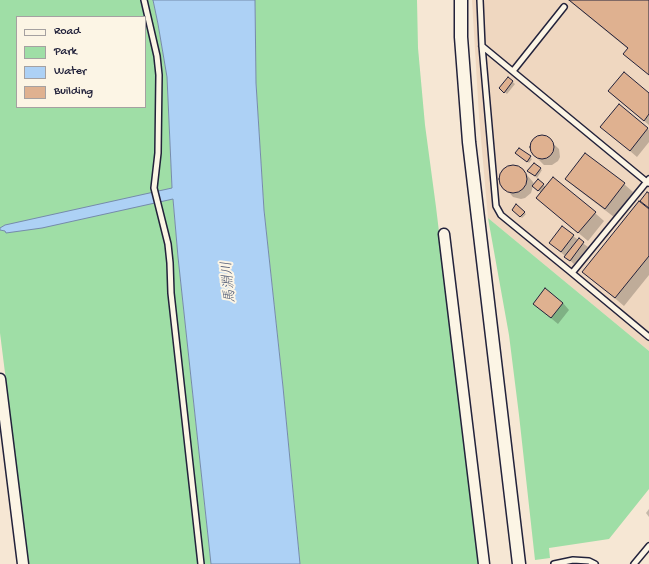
<!DOCTYPE html>
<meta charset="utf-8">
<style>
body{margin:0}
#map{position:relative;width:649px;height:564px;overflow:hidden;background:#f6e7d4;font-family:"Gochi Hand",sans-serif}
canvas{display:block}
.legend{position:absolute;left:16px;top:16px;width:130px;height:92px;box-sizing:border-box;background:#fcf5e5;border:1px solid #a5a1a1;margin:0;padding:5px 7px;list-style:none;font-size:12px;color:#22223b}
.legend li{display:flex;align-items:center;gap:8px;height:20px}
.legend b{width:20px;border:1px solid #a5a1a1}
</style>
<div id="map">
<canvas width="649" height="564"></canvas>
<ul class="legend">
<li><b style="height:5px;background:#fcf5e5"></b>Road</li>
<li><b style="height:11px;background:#9fdea6"></b>Park</li>
<li><b style="height:11px;background:#add1f5"></b>Water</li>
<li><b style="height:11px;background:#dfb190"></b>Building</li>
</ul>
</div>
<script>
const context = document.querySelector('canvas').getContext('2d');
context.lineJoin = 'round';
function fillPath(path, color) { context.fillStyle = color; context.fill(path, 'evenodd'); }
const poly = rows => new Path2D(rows.map(r => 'M' + r).join(''));
function trace(path, color, width, dash) { context.strokeStyle = color; context.lineWidth = width; context.lineCap = dash ? 'butt' : 'round'; context.setLineDash(dash || []); context.stroke(path); }
function label(font, color, halo, rows, align = 'center') {
  context.font = font + ' "Gochi Hand","Klee One",sans-serif'; context.lineWidth = 4; context.setLineDash([]); context.textBaseline = 'middle'; context.strokeStyle = halo; context.fillStyle = color; for (const [text, x, y, turn = 0] of rows) {
    context.save(); context.translate(x, y); context.rotate((+turn || 0) * Math.PI / 180); context.textAlign = isNaN(turn) ? turn : align; if (halo) context.strokeText(text, 0, 0); context.fillText(text, 0, 0); context.restore();
  }
}
const built = poly([
 [472,0,649,0,649,351,488,218,479,116]
]);
const green = poly([
 [0,0,153,0,158,24,167,77,172,188,178,257,211,564,29,564,0,333],
 [17,17,145,17,145,107,17,107],
 [255,0,417,0,418,48,425,125,436,207,479,564,300,564,283,387,264,210,256,83],
 [488,218,649,351,649,489,609,539,549,548,550,558,535,560,519,415,509,335]
]);
const water = poly([
 [153,0,255,0,256,83,264,210,283,387,300,564,211,564,178,257,173,199,42,228,6,233,5,231,0,230,0,228,5,225,172,188,167,77,158,24,153,0]
]);
const shadow = poly([
 [568,0,649,0,649,75,625,54,628,49],
 [508,78,515,84,507,94,500,88],
 [609,91,649,94,649,125,616,98],
 [619,106,649,130,649,142,637,157,602,127],
 [539,136,546,137,559,149,560,157,558,161,552,165,544,165,531,152,531,144,532,141],
 [520,149,532,159,529,163,518,155],
 [509,166,517,166,521,168,533,182,534,185,543,185,546,187,595,213,604,221,588,241,537,198,541,193,533,186,531,193,525,198,521,199,513,197,501,183,500,179,503,171],
 [540,169,542,170,537,178,531,173],
 [567,179,624,184,633,192,614,217,576,188],
 [516,206,526,214,522,218,513,210],
 [649,210,649,275,624,306,584,272],
 [573,236,588,247,574,264,555,247],
 [563,303,569,310,558,324,534,304],
 [649,509,649,517,646,513]
]);
const building = poly([
 [569,0,649,0,649,75,623,54,628,48,569,0],
 [624,72,649,93,649,114,644,121,608,91,624,72],
 [508,77,513,81,504,93,499,88,508,77],
 [619,104,648,128,630,151,600,127,619,104],
 '530 147a12 12 0 1 1 24 0a12 12 0 1 1-24 0Z',
 [519,148,531,156,527,162,515,153,519,148],
 [585,153,625,183,605,209,565,179,585,153],
 [534,163,541,168,535,176,527,171,534,163],
 '499 179a14 14 0 1 1 28 0a14 14 0 1 1-28 0Z',
 [553,177,596,212,578,233,536,198,553,177],
 [538,179,544,184,538,191,532,186,538,179],
 [647,192,649,193,649,208,640,201,647,192],
 [639,201,649,209,649,256,615,298,582,272,639,201],
 [516,204,525,212,520,217,512,210,516,204],
 [562,226,574,235,561,252,549,243,562,226],
 [579,238,584,242,570,261,564,257,579,238],
 [545,288,563,303,551,318,533,304,545,288]
]);
const service = poly([
 [144,0,157,56,159,75,158,153,154,188,168,244,170,263,171,293,201,564],
 [480,0,482,46,496,206,501,215,572,273],
 [482,46,648,183],
 [513,71,564,7],
 [649,179,572,273,649,337],
 [554,564,573,560,589,561,595,564],
 [634,564,649,546]
]);
const minor = poly([
 [444,234,484,564],
 [0,379,23,564]
]);
const tertiary = poly([
 [461,0,461,37,469,142,519,564]
]);
const waterNames = [
 ["馬淵川",230,282,-96]
];
fillPath(built, '#efd7c0');
fillPath(green, '#9fdea6');
fillPath(water, '#add1f5');
trace(water, '#758bab', 1);
fillPath(shadow, '#0003');
fillPath(building, '#dfb190');
trace(building, '#22223b', 1);
trace(service, '#22223b', 8);
trace(minor, '#22223b', 13);
trace(tertiary, '#22223b', 15);
trace(service, '#fcf5e5', 5);
trace(minor, '#fcf5e5', 10);
trace(tertiary, '#fcf5e5', 12);
label('italic 14px', '#4c5773', '#fcf5e5', waterNames);
</script>
